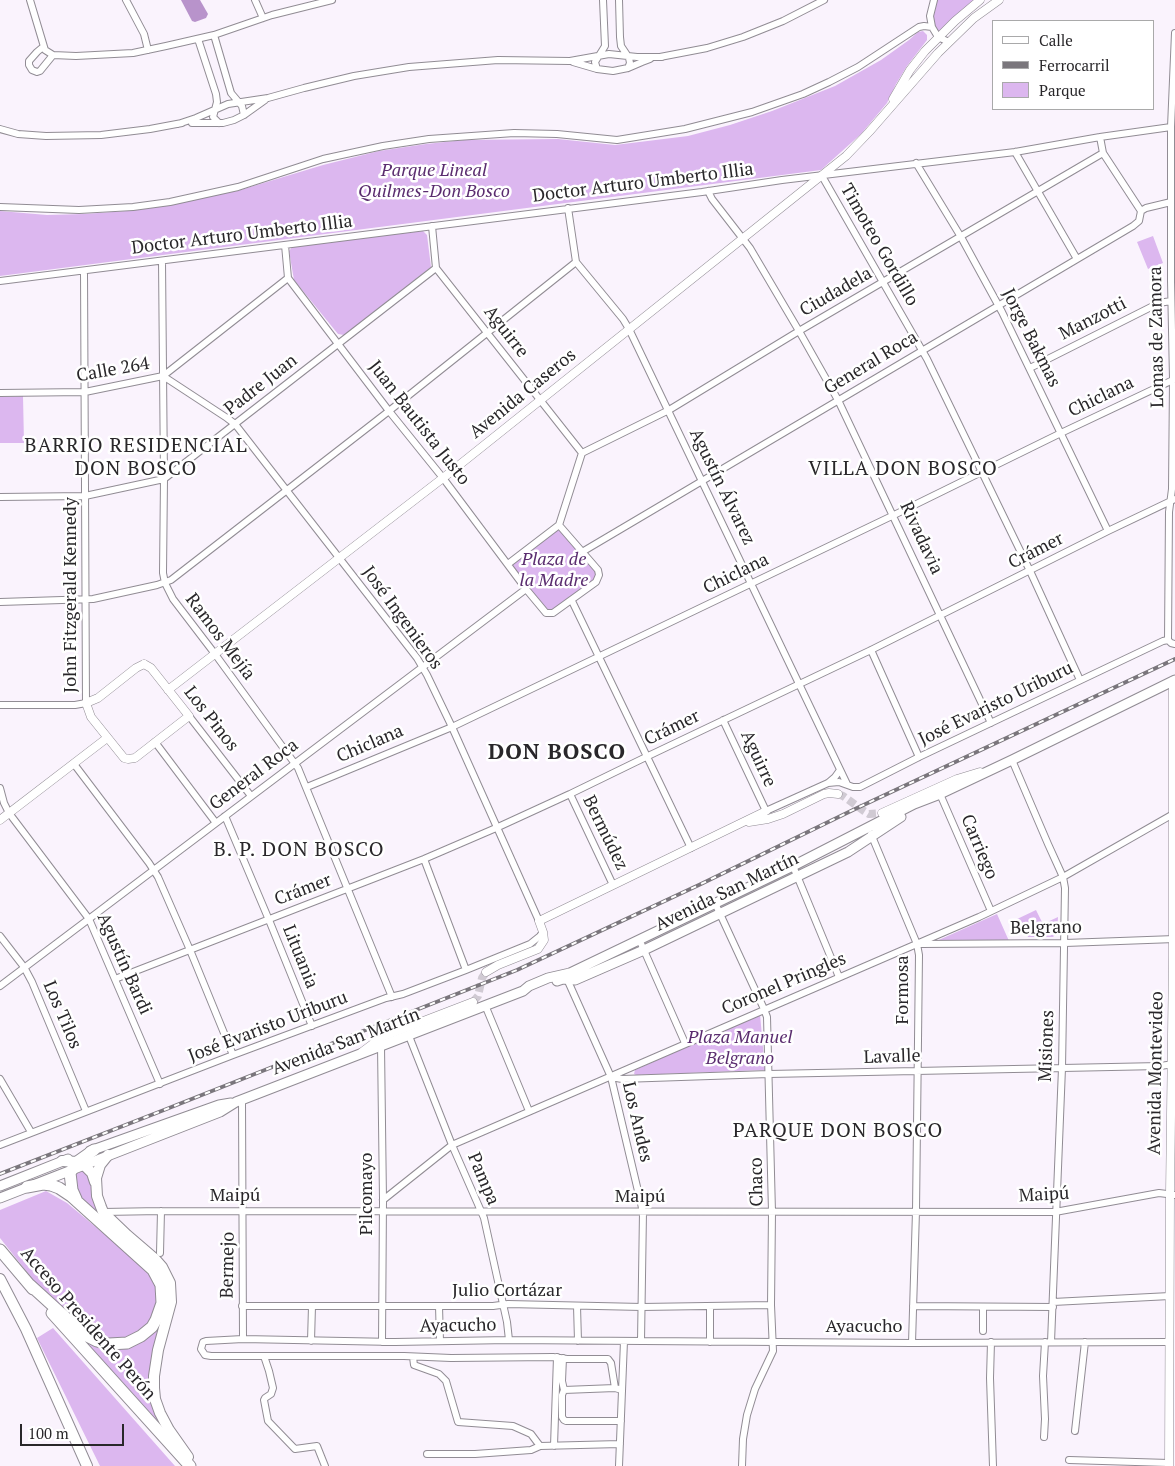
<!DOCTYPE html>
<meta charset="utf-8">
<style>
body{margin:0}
#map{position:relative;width:1175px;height:1466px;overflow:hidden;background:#faf3fd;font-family:"PT Serif",serif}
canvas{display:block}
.legend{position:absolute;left:992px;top:20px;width:162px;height:90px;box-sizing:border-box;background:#fff;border:1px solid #a9a9aa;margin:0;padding:6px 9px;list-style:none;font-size:15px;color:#29272a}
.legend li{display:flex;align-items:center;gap:10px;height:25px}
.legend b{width:25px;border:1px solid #a9a9aa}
.scale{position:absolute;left:20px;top:1424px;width:104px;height:22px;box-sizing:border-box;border:2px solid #29272a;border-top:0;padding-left:6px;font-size:15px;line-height:18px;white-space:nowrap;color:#29272a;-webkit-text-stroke:4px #fff;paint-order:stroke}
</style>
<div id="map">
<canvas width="1175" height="1466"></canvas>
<ul class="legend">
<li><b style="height:6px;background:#fff"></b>Calle</li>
<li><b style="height:6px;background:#7a767c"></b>Ferrocarril</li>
<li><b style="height:14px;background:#dcb7ef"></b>Parque</li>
</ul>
<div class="scale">100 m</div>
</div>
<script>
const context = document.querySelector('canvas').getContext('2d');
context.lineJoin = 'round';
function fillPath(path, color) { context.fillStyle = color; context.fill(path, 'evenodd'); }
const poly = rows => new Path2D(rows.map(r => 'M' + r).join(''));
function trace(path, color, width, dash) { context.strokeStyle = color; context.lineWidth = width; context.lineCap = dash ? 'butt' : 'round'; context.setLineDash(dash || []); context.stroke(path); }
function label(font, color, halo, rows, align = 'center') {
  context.font = font + ' "PT Serif",serif'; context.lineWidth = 5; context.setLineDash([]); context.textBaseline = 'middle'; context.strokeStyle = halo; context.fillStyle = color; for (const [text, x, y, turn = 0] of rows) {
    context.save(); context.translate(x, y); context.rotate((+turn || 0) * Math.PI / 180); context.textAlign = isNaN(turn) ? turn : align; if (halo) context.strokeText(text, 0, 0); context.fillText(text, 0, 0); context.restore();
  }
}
const green = poly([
 [934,0,980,0,938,37,934,32,932,6],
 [923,31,927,35,927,40,907,66,896,84,887,103,861,134,821,170,0,276,0,211,47,215,84,214,127,211,165,205,237,191,323,165,379,151,426,144,464,140,558,139,615,145,688,136,730,125,772,111,835,86,881,60,909,40,918,32],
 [423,231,427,235,431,267,344,335,338,334,294,280,289,251,293,246],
 [1153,236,1163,263,1148,269,1137,242],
 [23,396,24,443,0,443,0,397],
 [559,525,598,570,598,579,549,614,508,564],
 [1036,910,1043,924,1058,917,1057,933,1053,937,1028,937,1023,923,1018,925,1015,920],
 [997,914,1009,941,932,943],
 [760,1014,765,1070,636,1075,634,1074,635,1070],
 [84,1169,91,1178,92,1192,169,1292,153,1358,161,1430,75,1333,85,1339,143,1339,164,1291,77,1196,75,1172],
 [46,1191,67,1203,145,1268,154,1278,159,1292,159,1303,148,1326,128,1340,100,1339,77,1323,45,1295,0,1238,0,1210],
 [53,1328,175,1466,100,1466,37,1338]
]);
const water = poly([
 [181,0,200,0,208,14,206,18,195,22,192,21]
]);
const tertiaryTunnel = poly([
 [838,794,843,796,864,811,869,814,882,813],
 [473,1002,478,996,482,978,486,972]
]);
const minor = poly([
 [30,0,45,50,53,55,76,56,133,53,166,46,214,35,272,15,332,0],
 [126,0,144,34,148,50],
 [255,0,263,18],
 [619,0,620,37,621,46,629,58,630,63,628,68],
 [934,0,930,16,932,27,938,37,949,42],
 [214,35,231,93,242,106,244,115],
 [198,39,216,94,217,102,213,117,219,123],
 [43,47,37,52,29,61,29,65,32,70,37,72,40,71,53,55],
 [660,57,707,48,743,37,783,21,824,0],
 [573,62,597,69,613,71,628,68,642,62,650,59],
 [597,69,595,62,605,46,603,0],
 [192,123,223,123,234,120,244,115,265,100],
 [178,124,196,118,228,104,268,98,304,88,354,76,409,67,498,60,570,61,609,54,637,57,662,57],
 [0,129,18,134,46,136,101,135,150,129,182,123],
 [1100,137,1103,153,1141,211],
 [1015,152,1077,259],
 [916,163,961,237,1002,312,1108,531],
 [822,176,927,359,1030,571,1080,680],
 [708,191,712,199,750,248,799,331,838,400,991,723],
 [0,207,79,210,133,207,170,202,238,187,323,159,383,146,429,139,514,133,557,134,617,140,685,129,752,112,803,94,829,82,858,67,919,27,924,26,932,27],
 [568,208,576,262,623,319,629,329,847,784],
 [285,245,288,278,389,411,443,478,526,589,546,613,553,613,596,582,599,575,598,570,559,525,582,453,436,268,432,226],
 [162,261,164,479,163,573,165,583,173,599,215,654,298,768,392,997],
 [0,281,702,192,782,180,1015,152,1100,137,1171,127],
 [1030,368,1159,303,1171,301],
 [163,376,227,418,235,424,417,658,427,675,452,727,539,921],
 [0,393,85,392,163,376,288,278],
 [582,453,669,410,799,331,1103,153],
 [0,497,85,496,164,479,436,268],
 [582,552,1133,226,1139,221,1141,211,1146,208,1171,202],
 [508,564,559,525],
 [572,601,691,848],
 [0,602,93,599,157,585,171,580,389,411,576,262],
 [1168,640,1169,512,1172,489,1173,380,1171,281,1171,127,1175,33],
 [871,650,919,757],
 [0,705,75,705,86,703,84,271],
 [189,716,251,796],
 [723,720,766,811,828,783,835,777,840,770],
 [155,742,216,823],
 [1012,760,1048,844,1063,877,1065,888,1062,1068,1051,1342],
 [74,764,149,863,158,877,190,950,233,1055],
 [828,783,839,782,853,787,860,787,919,757,1163,641,1168,640,1171,643,1175,644],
 [307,787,452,727,894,515,1061,433,1175,379],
 [0,788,4,803,9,813,89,919,160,1084],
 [570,794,613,885],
 [940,794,991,911],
 [225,816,269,920,312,1026],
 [871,834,917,944,919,955,916,1211,912,1343],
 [424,859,466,970],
 [793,866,839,977],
 [715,903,764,1009,767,1017,772,1212,771,1305,773,1351,755,1389,747,1415,743,1439,742,1466],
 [0,936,24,967,32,982,86,1111],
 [639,939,685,1043],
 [921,944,1065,943,1175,939],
 [115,979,424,859,496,828,570,794,646,757,871,650,1108,531,1175,499],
 [567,979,611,1077,643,1212,641,1341],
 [0,986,526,589],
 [485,1005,529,1111],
 [409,1036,452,1145,484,1218,507,1322,509,1340],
 [381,1046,383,1200,382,1342],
 [611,1077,622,1079,769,1074,1160,1066,1174,1064],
 [0,1079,31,1132],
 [242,1100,243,1339],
 [0,1145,233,1055,386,998,403,994,466,970,530,944,540,936,543,932],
 [383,1200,452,1145,979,917,1063,877,1175,813],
 [103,1212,161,1211,1055,1212,1159,1193,1175,1195],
 [160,1253,161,1211],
 [1053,1302,1170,1296],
 [242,1306,493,1306,508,1304,642,1307,771,1305],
 [439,1306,440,1341],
 [577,1306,578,1341],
 [710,1306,710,1342],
 [913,1306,1053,1307],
 [983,1307,983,1331],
 [311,1341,312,1306],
 [991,1342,990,1378,993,1466],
 [264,1356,269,1371,273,1388,271,1394,265,1398,264,1400,268,1421,295,1449,317,1446,325,1466],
 [413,1357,414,1365,439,1374,446,1381,458,1422,513,1426,531,1434,540,1446],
 [563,1358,562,1381,564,1390,562,1395,562,1417,564,1420,566,1421,621,1421],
 [564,1390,615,1388],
 [622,1390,615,1388,611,1363,608,1359,567,1359,553,1357,451,1358,404,1356,211,1356,205,1355,201,1349,203,1342,206,1341,243,1339,395,1342,509,1340,912,1343,1169,1342],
 [1075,1431,1085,1342],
 [1044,1437,1045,1419,1043,1376,1045,1342],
 [554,1446,557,1357],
 [427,1454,475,1454,531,1450,540,1446,620,1444],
 [1069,1460,1169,1463],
 [619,1466,624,1341]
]);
const tertiary = poly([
 [893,99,910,70,925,51,955,21,980,0],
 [144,664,151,668,189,716,135,758,128,759,124,758,91,717,86,703,98,698,136,668,144,664],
 [168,690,443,478,846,156,869,132,938,53,974,18,999,0],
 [882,813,957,779,980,772],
 [0,820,107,738],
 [749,822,768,819,783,814,824,794,829,793,838,794],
 [486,972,498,965,538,949,544,940,543,932,539,921,766,811],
 [362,1052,382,1037,473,1002],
 [1169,1466,1170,1194,1173,956,1173,681]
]);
const secondary = poly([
 [557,981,563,979,575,980,644,950,848,852,901,817],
 [90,1151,219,1105,231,1103],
 [0,1186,68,1159],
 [0,1198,220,1112,236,1102,523,991,529,986,548,978,570,973,793,866,914,804,940,794,1012,760,1175,680]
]);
const primary = poly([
 [108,1155,100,1165,96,1178,97,1196,101,1207,103,1212,127,1235,155,1259,162,1267,170,1283,171,1302,158,1350,154,1376,154,1388,155,1399,160,1413,169,1430,188,1457],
 [62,1161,77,1162,84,1165,92,1173,95,1182],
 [0,1279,26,1329,87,1466]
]);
const motorway = poly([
 [27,1187,43,1184,51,1185,59,1188,71,1196,153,1270,161,1285,162,1303,156,1320,152,1327,141,1336,127,1343,109,1344,97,1341,85,1335,30,1285],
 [76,1199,72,1190,70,1173,77,1162,94,1150],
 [0,1250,33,1289],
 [52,1313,190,1466]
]);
const rail = poly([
 [0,1174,164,1110,517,970,701,884,855,809,1175,659]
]);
const parkNames = [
 ["Parque Lineal",434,171],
 ["Quilmes-Don Bosco",434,192],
 ["Plaza de",554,560],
 ["la Madre",554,581],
 ["Plaza Manuel",740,1038],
 ["Belgrano",740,1059]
];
const streetNames = [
 ["Doctor Arturo Umberto Illia",643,183,-7],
 ["Doctor Arturo Umberto Illia",242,235,-7],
 ["Timoteo Gordillo",879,245,60],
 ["Ciudadela",836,292,-30],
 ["Manzotti",1093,319,-27],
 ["Aguirre",506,332,52],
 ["Lomas de Zamora",1157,337,-91],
 ["Jorge Bakmas",1031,338,63],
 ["General Roca",871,363,-31],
 ["Calle 264",113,370,-10],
 ["Padre Juan",261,385,-38],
 ["Avenida Caseros",523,394,-39],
 ["Chiclana",1101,397,-26],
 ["Juan Bautista Justo",419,423,52],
 ["Agustín Álvarez",722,487,64],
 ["Rivadavia",921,538,65],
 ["Crámer",1036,551,-27],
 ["Chiclana",736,574,-26],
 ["John Fitzgerald Kennedy",71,595,-90],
 ["José Ingenieros",402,618,54],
 ["Ramos Mejía",220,637,53],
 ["José Evaristo Uriburu",996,704,-26],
 ["Los Pinos",211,719,52],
 ["Crámer",672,728,-26],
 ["Chiclana",370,744,-23],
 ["Aguirre",758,759,65],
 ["General Roca",254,775,-37],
 ["Bermúdez",605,833,64],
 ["Carriego",979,847,67],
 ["Crámer",303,890,-21],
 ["Avenida San Martín",727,892,-26],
 ["Belgrano",1046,928,-1],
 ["Lituania",300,957,68],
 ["Agustín Bardi",124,964,66],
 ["Coronel Pringles",784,984,-23],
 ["Formosa",903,990,-90],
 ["Los Tilos",62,1015,67],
 ["José Evaristo Uriburu",268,1027,-21],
 ["Avenida San Martín",346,1042,-21],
 ["Misiones",1047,1046,-88],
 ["Lavalle",892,1057,-2],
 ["Avenida Montevideo",1156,1073,-89],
 ["Los Andes",637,1122,77],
 ["Pampa",483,1179,67],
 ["Chaco",757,1182,-91],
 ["Pilcomayo",367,1194,-90],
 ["Maipú",1044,1195,-3],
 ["Maipú",235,1196],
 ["Maipú",640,1197],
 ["Bermejo",228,1265,-89],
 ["Julio Cortázar",507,1291],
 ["Acceso Presidente Perón",88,1324,49],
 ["Ayacucho",458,1326,-1],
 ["Ayacucho",864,1327]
];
const quarterNames = [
 ["BARRIO RESIDENCIAL",136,446],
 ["DON BOSCO",136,469],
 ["VILLA DON BOSCO",903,469],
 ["B. P. DON BOSCO",299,850],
 ["PARQUE DON BOSCO",838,1131]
];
const districtNames = [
 ["DON BOSCO",557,753]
];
fillPath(green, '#dcb7ef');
fillPath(water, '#b893cb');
trace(tertiaryTunnel, '#d0cad3', 8, [8, 4]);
trace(minor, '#918c94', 8);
trace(tertiary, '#918c94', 9);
trace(secondary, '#918c94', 11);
trace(primary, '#918c94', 12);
trace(motorway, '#918c94', 13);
trace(minor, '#fff', 6);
trace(tertiary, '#fff', 8);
trace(secondary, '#fff', 9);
trace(primary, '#fff', 10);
trace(motorway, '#fff', 11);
trace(rail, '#7a767c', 4);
trace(rail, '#fff', 2, [5.5]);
label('italic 18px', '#5a2c6f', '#fff', parkNames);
label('18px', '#29272a', '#fff', streetNames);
context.letterSpacing = '1px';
label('20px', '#29272a', '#fff', quarterNames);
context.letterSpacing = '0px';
context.letterSpacing = '1px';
label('bold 22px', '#29272a', '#fff', districtNames);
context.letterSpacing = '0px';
</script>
